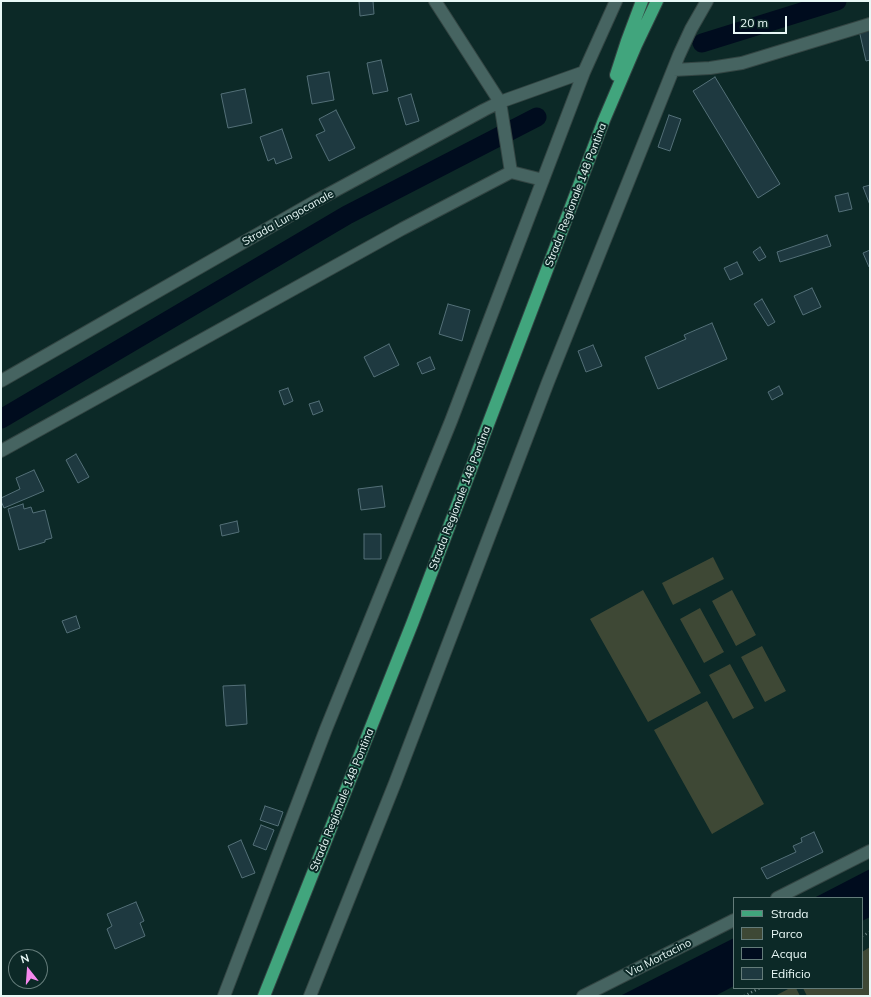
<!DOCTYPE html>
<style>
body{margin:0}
#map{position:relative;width:871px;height:997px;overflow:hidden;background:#0c2927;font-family:Mulish,sans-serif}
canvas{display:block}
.frame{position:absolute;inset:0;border:2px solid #e8f8f6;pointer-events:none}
.legend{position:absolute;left:733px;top:897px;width:130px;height:92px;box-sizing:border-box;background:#0c2927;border:1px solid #647c7a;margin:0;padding:5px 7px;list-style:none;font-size:12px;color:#e8f8f6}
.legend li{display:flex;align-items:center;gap:8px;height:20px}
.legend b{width:20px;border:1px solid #647c7a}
.north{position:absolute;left:8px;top:949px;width:40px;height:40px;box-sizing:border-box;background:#0c2927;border:1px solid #647c7a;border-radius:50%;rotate:343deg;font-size:11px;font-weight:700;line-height:16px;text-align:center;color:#e8f8f6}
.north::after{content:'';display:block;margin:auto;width:14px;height:18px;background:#f689ee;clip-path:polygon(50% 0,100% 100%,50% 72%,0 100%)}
.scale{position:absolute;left:733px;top:16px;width:54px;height:18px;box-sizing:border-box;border:2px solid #e8f8f6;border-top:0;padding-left:5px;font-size:12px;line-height:14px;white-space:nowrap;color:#e8f8f6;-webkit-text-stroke:3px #0c2927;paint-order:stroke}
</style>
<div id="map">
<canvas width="871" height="997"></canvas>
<div class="frame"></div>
<ul class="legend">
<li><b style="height:5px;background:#41a57d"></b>Strada</li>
<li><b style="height:11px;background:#3e4835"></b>Parco</li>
<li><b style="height:11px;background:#000c1e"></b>Acqua</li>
<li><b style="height:11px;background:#1e3940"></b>Edificio</li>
</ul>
<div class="north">N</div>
<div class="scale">20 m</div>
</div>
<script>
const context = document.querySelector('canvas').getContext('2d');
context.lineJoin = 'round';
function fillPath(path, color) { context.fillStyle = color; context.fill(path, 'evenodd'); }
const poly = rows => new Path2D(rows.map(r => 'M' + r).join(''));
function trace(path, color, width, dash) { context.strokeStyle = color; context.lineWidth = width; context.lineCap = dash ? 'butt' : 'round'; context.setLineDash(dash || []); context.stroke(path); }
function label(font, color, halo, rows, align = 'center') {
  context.font = font + ' Mulish,sans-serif'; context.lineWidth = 4; context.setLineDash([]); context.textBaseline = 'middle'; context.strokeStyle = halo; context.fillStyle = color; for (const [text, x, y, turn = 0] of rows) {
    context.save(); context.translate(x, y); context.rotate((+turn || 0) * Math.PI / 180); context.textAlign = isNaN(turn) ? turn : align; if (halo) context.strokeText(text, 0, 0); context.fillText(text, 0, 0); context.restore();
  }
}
const green = poly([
 [713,557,724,579,673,605,662,583],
 [643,590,701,693,648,722,590,619],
 [732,590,756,635,736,646,712,601],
 [700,608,724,652,704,663,680,619],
 [762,646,786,691,765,702,741,657],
 [730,664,754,708,733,719,709,675],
 [707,701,764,804,712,834,654,730],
 [870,947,870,996,807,996,803,988,862,988,862,952],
 [790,988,796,988,800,996,775,996]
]);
const water = poly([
 [870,869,870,917,862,921,862,898,814,898],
 [734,938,734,986,715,996,620,996]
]);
const canal = poly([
 [702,43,837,1],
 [1,419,347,215,537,117]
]);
const building = poly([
 [359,1,373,1,374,14,360,16,359,1],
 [870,28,870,60,866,61,859,30,870,28],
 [381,60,388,91,373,94,367,63,381,60],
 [329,72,334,100,312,104,307,76,329,72],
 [715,77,780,184,758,198,693,91,715,77],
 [245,89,252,123,228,128,221,94,245,89],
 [411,94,419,121,406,125,398,98,411,94],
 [336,110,355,148,329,161,316,135,325,131,319,119,336,110],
 [669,115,681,119,670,151,658,147,669,115],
 [282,129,292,158,276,164,274,158,268,161,260,137,282,129],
 [870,185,870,205,863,187,870,185],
 [848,193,852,209,839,212,835,196,848,193],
 [827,235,831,246,780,262,777,252,827,235],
 [760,247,766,257,759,261,753,252,760,247],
 [870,250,870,266,869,267,863,253,870,250],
 [737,262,743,274,730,280,724,268,737,262],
 [812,288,821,307,803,315,794,296,812,288],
 [762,299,775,322,768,326,754,304,762,299],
 [448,304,470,310,462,341,439,334,448,304],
 [712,323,727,359,658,389,645,357,686,339,684,335,712,323],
 [389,344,399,365,374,377,364,357,389,344],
 [593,345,602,366,586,372,578,351,593,345],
 [430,357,435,369,422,374,417,363,430,357],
 [779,386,783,394,772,400,768,392,779,386],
 [288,388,293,401,284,405,279,391,288,388],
 [319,401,323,411,313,415,309,404,319,401],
 [76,454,89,477,78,483,66,460,76,454],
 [34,470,44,491,4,508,1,501,1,498,20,489,16,478,34,470],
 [382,486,385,507,361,510,358,489,382,486],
 [23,504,24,509,31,507,33,513,45,510,52,538,45,540,45,542,19,550,8,509,23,504],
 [237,521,239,532,222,536,220,525,237,521],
 [364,534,381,534,381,559,364,559,364,534],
 [76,616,80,628,67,633,62,621,76,616],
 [245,685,247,724,226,726,223,686,245,685],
 [265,806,283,812,278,826,260,820,265,806],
 [261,825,274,830,266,850,253,845,261,825],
 [814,832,823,852,767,879,761,868,796,852,793,846,802,842,801,838,814,832],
 [241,840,255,873,242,878,228,846,241,840],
 [136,902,144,921,140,923,145,936,115,949,107,929,112,926,107,914,136,902]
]);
const path = poly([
 [862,936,870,932],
 [744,996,760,988]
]);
const minor = poly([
 [435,1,500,102,511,172],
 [673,70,710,68,742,63,870,24],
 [1,381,314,202,484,110,500,102,584,72],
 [1,451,402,229,511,172,543,180],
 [777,898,870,851],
 [224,996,326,729,451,421,584,72,616,1],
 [310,996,395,783,548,382,679,55,691,29,707,1],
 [583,996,734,920]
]);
const major = poly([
 [616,75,627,41,642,1],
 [264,996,412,624,604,120,636,45,657,1]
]);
const streetNames = [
 ["Strada Regionale 148 Pontina",576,195,-69],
 ["Strada Lungocanale",288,218,-29],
 ["Strada Regionale 148 Pontina",460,498,-69],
 ["Strada Regionale 148 Pontina",342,800,-68],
 ["Via Mortacino",659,958,-27]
];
fillPath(green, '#3e4835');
fillPath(water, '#000c1e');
trace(canal, '#000c1e', 19);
fillPath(building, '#1e3940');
trace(building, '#547078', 1);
trace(minor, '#334543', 14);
trace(major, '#334543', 14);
trace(path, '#7a918f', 2.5, [1, 3]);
trace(minor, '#466461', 12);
trace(major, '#41a57d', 12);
label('11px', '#e8f8f6', '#0c2927', streetNames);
</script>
